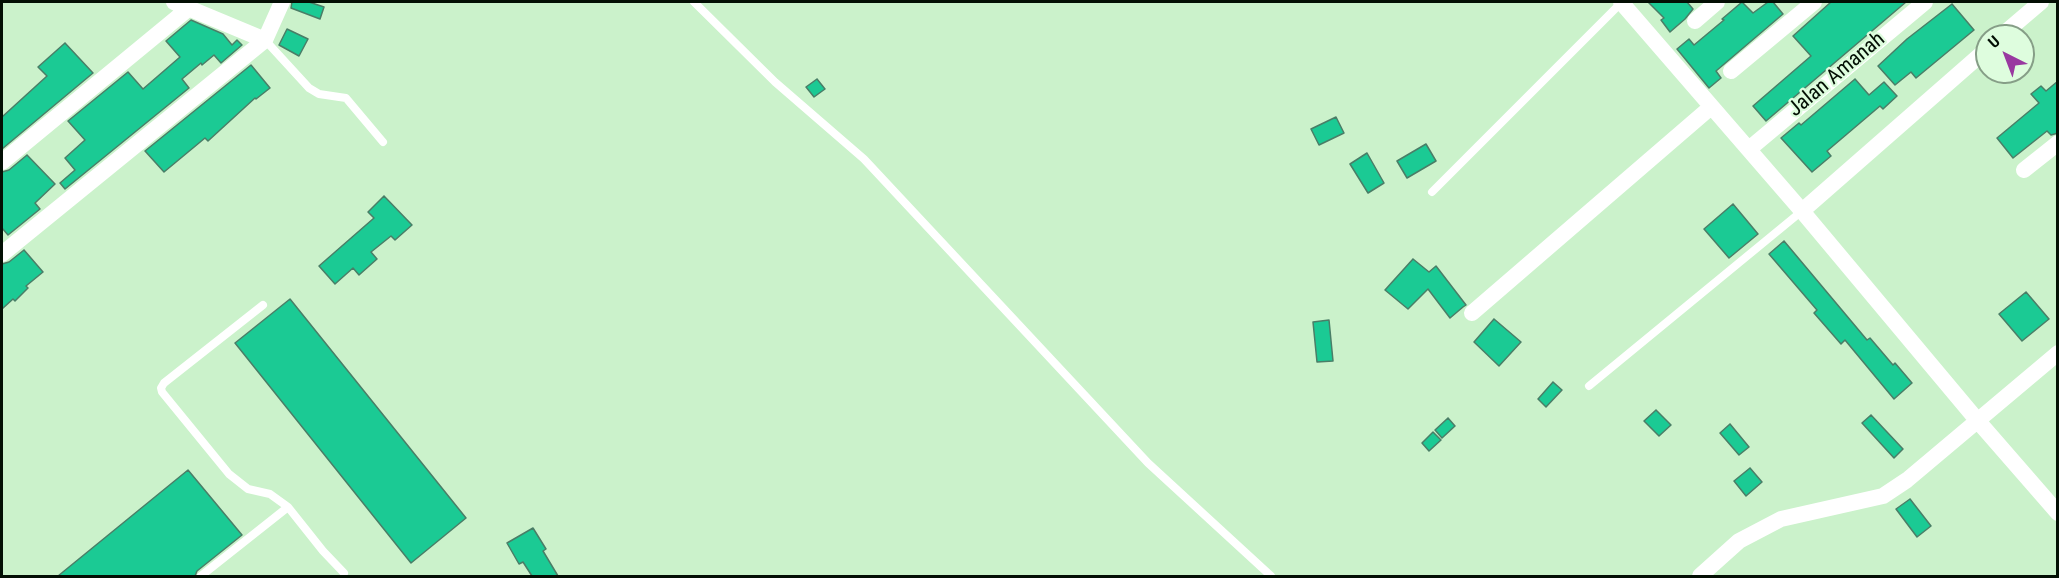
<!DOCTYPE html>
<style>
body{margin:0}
#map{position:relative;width:2059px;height:578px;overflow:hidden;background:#cbf2cb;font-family:"Roboto Condensed",sans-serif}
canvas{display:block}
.frame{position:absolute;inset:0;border:3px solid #030f04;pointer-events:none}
.north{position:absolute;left:1975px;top:24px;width:60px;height:60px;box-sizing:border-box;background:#defdde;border:2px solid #869e87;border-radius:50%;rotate:318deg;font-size:16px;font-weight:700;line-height:24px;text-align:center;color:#030f04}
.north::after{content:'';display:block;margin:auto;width:21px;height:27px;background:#9939a0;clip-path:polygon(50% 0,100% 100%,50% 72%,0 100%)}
</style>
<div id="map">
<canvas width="2059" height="578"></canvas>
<div class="frame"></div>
<div class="north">U</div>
</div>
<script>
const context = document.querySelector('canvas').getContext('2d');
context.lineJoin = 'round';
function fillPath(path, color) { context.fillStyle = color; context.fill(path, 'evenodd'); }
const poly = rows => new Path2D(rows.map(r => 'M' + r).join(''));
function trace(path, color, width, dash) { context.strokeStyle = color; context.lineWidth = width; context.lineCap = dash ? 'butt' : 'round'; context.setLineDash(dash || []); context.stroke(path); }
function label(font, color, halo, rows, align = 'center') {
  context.font = font + ' "Roboto Condensed",sans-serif'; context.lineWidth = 4.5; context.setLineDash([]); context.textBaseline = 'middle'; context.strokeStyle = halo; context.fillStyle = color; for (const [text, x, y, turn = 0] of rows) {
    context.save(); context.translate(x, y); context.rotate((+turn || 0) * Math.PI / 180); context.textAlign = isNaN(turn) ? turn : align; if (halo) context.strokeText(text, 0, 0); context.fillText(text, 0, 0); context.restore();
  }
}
const building = poly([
 [292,2,309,2,324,7,320,19,291,8,292,2],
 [1648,2,1687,2,1693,9,1685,19,1670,32,1661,20,1664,18,1648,2],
 [1742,2,1753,13,1768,2,1773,2,1783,14,1716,71,1721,78,1709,88,1677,49,1689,39,1694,45,1724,20,1722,19,1742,2],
 [1831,2,1906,2,1766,121,1753,106,1811,56,1793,36,1831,2],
 [1952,4,1974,30,1916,78,1911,72,1895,85,1878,66,1907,39,1952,4],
 [191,20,223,34,232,45,237,40,242,45,221,63,214,55,202,65,201,63,182,79,189,88,65,189,60,183,75,170,65,158,85,140,68,121,128,72,143,89,180,57,166,41,191,20],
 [287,29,308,39,299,56,279,45,287,29],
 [65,43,93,73,2,149,2,117,47,76,38,67,65,43],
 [251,65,270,88,256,99,255,98,208,141,205,138,164,172,145,151,251,65],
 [817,79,825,89,814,97,806,87,817,79],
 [1855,79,1869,95,1884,82,1897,96,1883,109,1880,106,1827,151,1831,156,1812,172,1781,138,1799,123,1801,125,1855,79],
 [2058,81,2058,133,2051,135,2047,131,2013,158,1997,138,2039,103,2031,94,2041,86,2046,91,2058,81],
 [1336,117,1344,133,1319,145,1311,129,1336,117],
 [1426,144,1436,161,1407,178,1397,161,1426,144],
 [1367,153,1384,183,1368,193,1350,164,1367,153],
 [27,155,55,184,35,203,40,209,8,235,2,228,2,172,9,170,27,155],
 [384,196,412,225,395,240,391,236,371,252,377,259,359,275,353,268,335,284,319,266,374,218,368,212,384,196],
 [1733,204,1758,234,1729,258,1704,229,1733,204],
 [1784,241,1867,340,1870,338,1893,365,1895,363,1912,383,1894,399,1845,340,1841,344,1814,313,1817,310,1769,254,1784,241],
 [24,250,43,272,26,286,28,288,15,301,13,299,2,309,2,264,9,262,24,250],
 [1413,259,1429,272,1436,266,1466,305,1463,307,1450,318,1428,289,1408,309,1385,290,1413,259],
 [2026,292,2049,319,2022,341,1999,314,2026,292],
 [290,299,466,518,411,563,235,343,290,299],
 [1494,319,1521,342,1499,366,1474,342,1494,319],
 [1329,320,1333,361,1317,362,1313,322,1329,320],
 [1553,382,1562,390,1546,407,1538,399,1553,382],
 [1656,410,1671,425,1659,436,1644,421,1656,410],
 [1871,415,1903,449,1894,458,1862,423,1871,415],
 [1448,418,1455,426,1442,438,1435,430,1448,418],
 [1730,424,1749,447,1739,455,1720,433,1730,424],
 [1433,432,1441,440,1429,451,1422,443,1433,432],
 [1750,468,1762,482,1746,496,1734,481,1750,468],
 [188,470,242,535,197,571,195,576,58,576,188,470],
 [1910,499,1931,526,1917,537,1896,509,1910,499],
 [533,528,546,549,543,551,558,576,532,576,523,562,519,564,507,543,533,528]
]);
const service = poly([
 [694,2,775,82,864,159,1148,463,1271,576],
 [265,40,309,88,319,94,346,98,383,142],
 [1432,192,1622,2],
 [263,305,164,383,161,388,162,392,229,474,248,489,270,494,288,507],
 [1589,386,1802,211],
 [201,576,288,507,323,551,344,573]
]);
const minor = poly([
 [174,2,265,40],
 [1621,2,1802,211,1977,420,2058,513],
 [1695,21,1717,2],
 [2001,36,2041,2],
 [1731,71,1814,2],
 [1749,149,1925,2],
 [2,162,189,8],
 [2024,170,2058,143],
 [1802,211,1987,49],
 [2,254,265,40,282,2],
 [1472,313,1711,107],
 [1700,576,1739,541,1781,519,1883,496,1907,480,2058,353]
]);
const streetNames = [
 ["Jalan Amanah",1837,75,-40]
];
fillPath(building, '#1bca94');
trace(building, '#4a7e67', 1.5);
trace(service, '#fff', 8);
trace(minor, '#fff', 16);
label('21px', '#030f04', '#defdde', streetNames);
</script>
